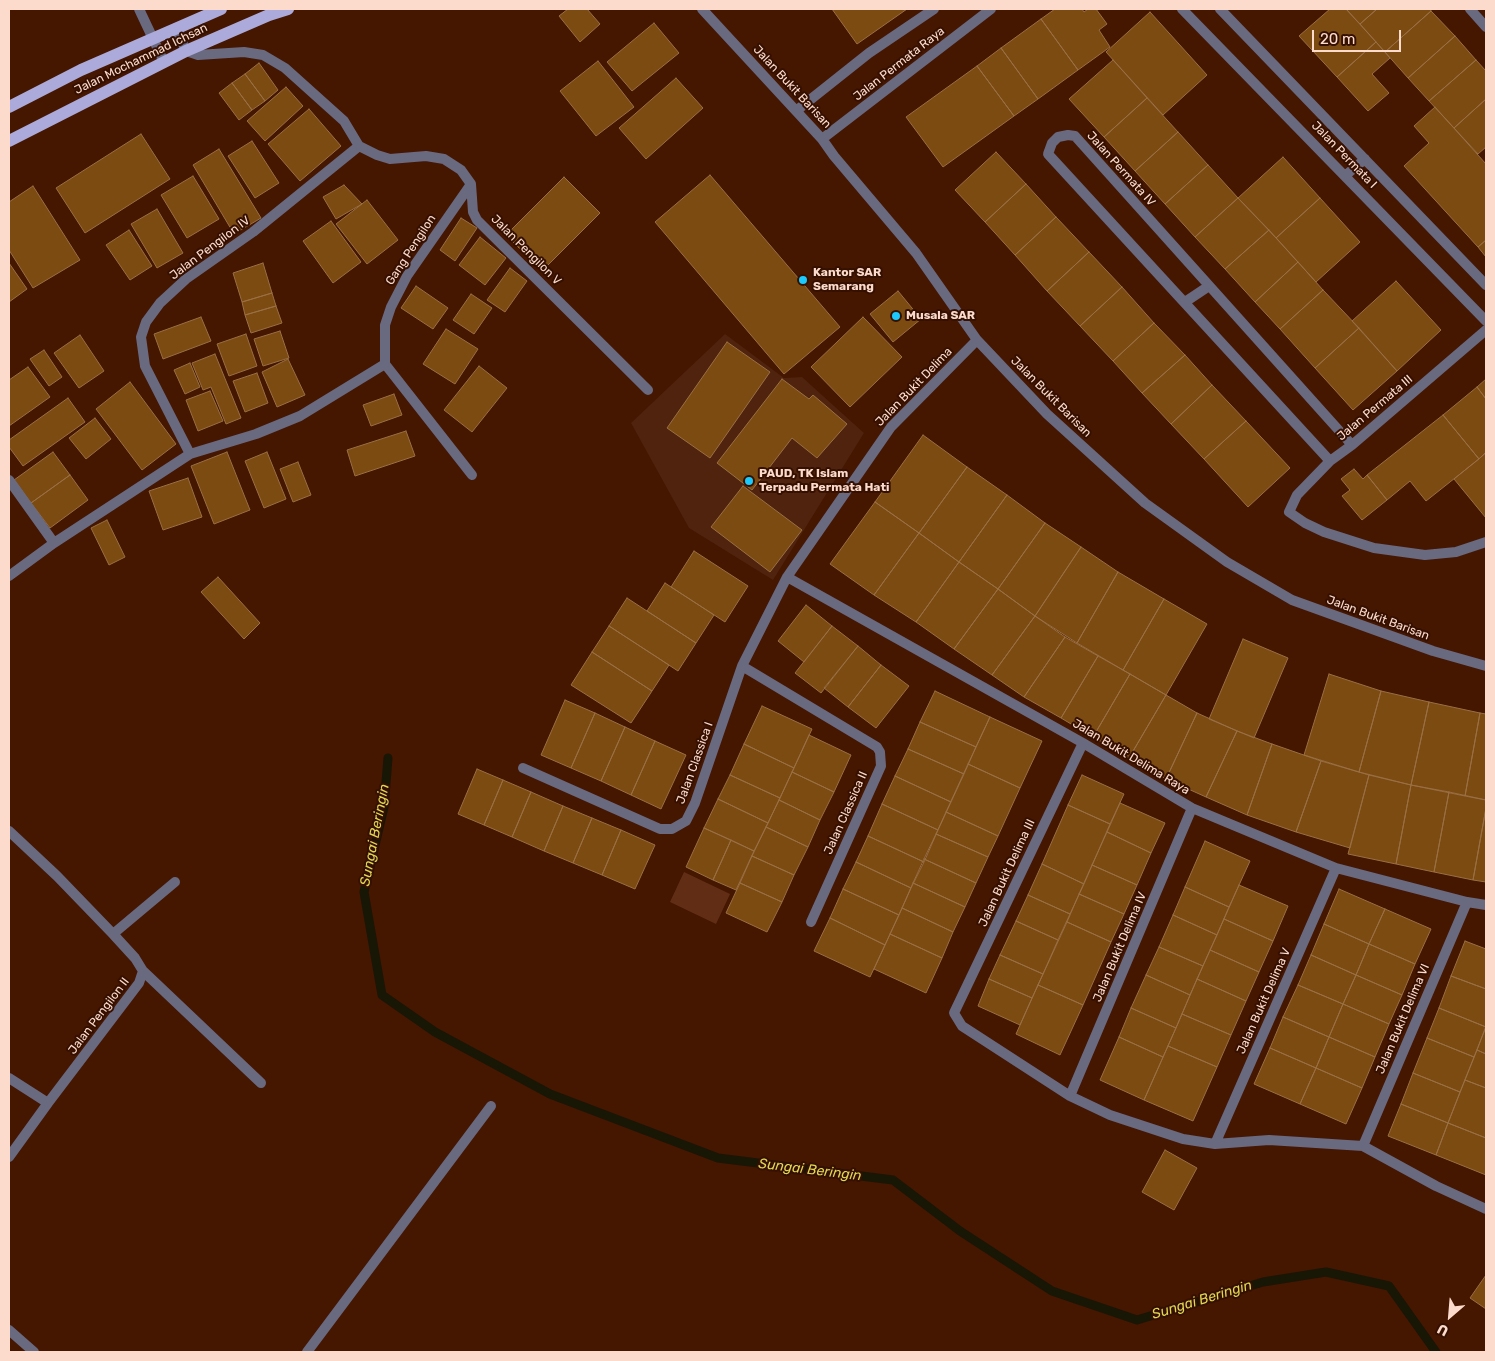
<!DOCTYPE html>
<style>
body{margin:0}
#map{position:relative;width:1495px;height:1361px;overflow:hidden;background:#451600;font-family:Rubik,sans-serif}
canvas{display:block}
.frame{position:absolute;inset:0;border:10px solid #fcdbcd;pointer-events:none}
.north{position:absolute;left:1425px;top:1291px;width:50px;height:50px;-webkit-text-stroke:4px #351000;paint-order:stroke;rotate:207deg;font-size:14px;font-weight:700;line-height:20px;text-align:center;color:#fcdbcd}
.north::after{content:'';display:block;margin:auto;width:18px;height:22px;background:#fcdbcd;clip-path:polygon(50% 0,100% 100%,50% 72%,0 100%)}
.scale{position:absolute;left:1312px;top:30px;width:89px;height:22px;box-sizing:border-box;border:2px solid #fcdbcd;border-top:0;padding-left:6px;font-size:15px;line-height:18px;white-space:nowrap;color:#fcdbcd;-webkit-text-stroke:4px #351000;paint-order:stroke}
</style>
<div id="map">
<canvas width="1495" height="1361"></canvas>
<div class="frame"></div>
<div class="north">U</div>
<div class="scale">20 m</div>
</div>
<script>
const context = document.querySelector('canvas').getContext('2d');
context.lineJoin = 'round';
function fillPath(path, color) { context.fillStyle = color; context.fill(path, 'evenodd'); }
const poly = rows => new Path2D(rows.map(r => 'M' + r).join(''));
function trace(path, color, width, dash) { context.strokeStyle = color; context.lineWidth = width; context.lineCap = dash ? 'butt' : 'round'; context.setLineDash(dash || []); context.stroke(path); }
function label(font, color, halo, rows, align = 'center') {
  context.font = font + ' Rubik,sans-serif'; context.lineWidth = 4; context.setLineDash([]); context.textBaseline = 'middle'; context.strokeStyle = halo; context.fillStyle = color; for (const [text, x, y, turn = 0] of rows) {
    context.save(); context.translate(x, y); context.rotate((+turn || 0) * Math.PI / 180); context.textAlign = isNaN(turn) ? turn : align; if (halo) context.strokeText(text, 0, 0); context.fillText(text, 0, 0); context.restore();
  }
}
const built = poly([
 [725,334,784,378,802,377,864,433,773,580,689,528,631,423]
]);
const green = poly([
 [684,872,730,894,716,924,670,902]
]);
const stream = poly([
 [388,758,384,807,364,892,382,995,435,1032,550,1094,718,1158,893,1180,960,1231,1052,1291,1137,1320,1263,1282,1326,1272,1389,1286,1436,1352]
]);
const building = poly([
 [568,9,587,9,600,24,580,42,559,16,568,9],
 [832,9,907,9,857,44,832,9],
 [1055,9,1082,9,1084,12,1088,9,1096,9,1107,24,1099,30,1110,47,1078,70,1041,19,1055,9],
 [1330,9,1346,9,1376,42,1337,77,1299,36,1330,9],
 [1346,9,1377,9,1360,24,1346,9],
 [1377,9,1430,9,1431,11,1385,52,1360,24,1377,9],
 [1431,11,1455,36,1408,78,1385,52,1431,11],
 [1150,12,1207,75,1163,115,1106,52,1150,12],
 [1041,19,1078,70,1038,99,1001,48,1041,19],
 [654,23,679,53,632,91,607,62,654,23],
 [1455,36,1476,60,1429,101,1408,78,1455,36],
 [1376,42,1390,58,1372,74,1389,93,1368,111,1337,77,1376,42],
 [1001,48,1038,99,1014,116,977,66,1001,48],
 [1113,60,1147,98,1104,137,1069,99,1113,60],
 [1476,60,1486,71,1486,99,1454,128,1429,101,1476,60],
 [598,61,634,107,596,136,560,91,598,61],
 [259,63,278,90,265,101,245,74,259,63],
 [977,66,1014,116,943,167,906,117,977,66],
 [245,74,265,101,252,110,232,83,245,74],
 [676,78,703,108,646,159,619,128,676,78],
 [232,83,252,110,239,120,219,93,232,83],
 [286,87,303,106,265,141,247,121,286,87],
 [1147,98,1178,132,1135,171,1104,137,1147,98],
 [1486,99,1486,147,1478,154,1454,128,1486,99],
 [1435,107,1486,164,1486,240,1478,247,1404,166,1429,143,1414,126,1435,107],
 [309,109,341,146,300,181,268,144,309,109],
 [1178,132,1208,165,1165,204,1135,171,1178,132],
 [141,134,170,179,85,233,56,188,141,134],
 [252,141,279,183,255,198,228,156,252,141],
 [219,149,261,218,234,234,193,165,219,149],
 [996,152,1026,184,985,222,955,190,996,152],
 [1283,157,1320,198,1276,238,1238,198,1283,157],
 [1208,165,1238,198,1195,237,1165,204,1208,165],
 [710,175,840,327,784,374,655,222,710,175],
 [193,176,219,219,187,238,161,195,193,176],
 [564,177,600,213,542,271,506,235,564,177],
 [1026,184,1056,217,1015,255,985,222,1026,184],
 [344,185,362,204,336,219,323,197,344,185],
 [33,186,80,260,33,288,9,250,9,202,33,186],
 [1238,198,1269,230,1225,269,1195,237,1238,198],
 [1320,198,1360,242,1316,282,1276,238,1320,198],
 [367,200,398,240,367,264,336,224,367,200],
 [157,209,183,253,157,268,131,224,157,209],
 [1056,217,1089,252,1047,291,1015,255,1056,217],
 [461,218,477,228,455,261,440,250,461,218],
 [331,221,361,262,333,283,303,241,331,221],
 [129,230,152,266,130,280,106,245,129,230],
 [1269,230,1298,262,1255,302,1225,269,1269,230],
 [480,237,506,258,485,285,459,265,480,237],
 [1486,240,1486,257,1478,247,1486,240],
 [1089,252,1122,287,1080,326,1047,291,1089,252],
 [1298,262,1323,290,1280,329,1255,302,1298,262],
 [9,263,27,289,9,302,9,263],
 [263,263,272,293,242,302,233,273,263,263],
 [510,268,527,281,505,312,487,300,510,268],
 [1396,281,1441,330,1397,371,1352,321,1396,281],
 [416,286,448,308,433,329,401,308,416,286],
 [1122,287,1154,323,1113,361,1080,326,1122,287],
 [1323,290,1359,328,1315,368,1280,329,1323,290],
 [898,291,921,319,893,342,870,314,898,291],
 [272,293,276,306,245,315,242,302,272,293],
 [471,294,492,308,474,334,453,320,471,294],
 [276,306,282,323,251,333,245,315,276,306],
 [201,317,211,341,163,359,154,334,201,317],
 [863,317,902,357,850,407,811,367,863,317],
 [1154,323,1185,355,1142,393,1113,361,1154,323],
 [1359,328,1397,371,1353,410,1315,368,1359,328],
 [446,329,478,349,455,384,423,364,446,329],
 [280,331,289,358,263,366,254,339,280,331],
 [246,334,257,366,229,376,217,344,246,334],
 [80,335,104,371,79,388,54,353,80,335],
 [727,342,770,372,710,458,667,428,727,342],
 [44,350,62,377,49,386,30,359,44,350],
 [215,354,241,418,226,424,211,387,203,390,192,363,215,354],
 [1185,355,1212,385,1171,424,1142,393,1185,355],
 [288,359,305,395,277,407,262,372,288,359],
 [190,363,200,387,185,394,174,370,190,363],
 [479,366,507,388,472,432,444,410,479,366],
 [28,367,50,397,9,426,9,380,28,367],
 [257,373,268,403,245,412,233,381,257,373],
 [782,379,809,399,813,395,847,424,817,458,792,438,752,490,717,463,782,379],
 [1486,379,1486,399,1477,387,1486,379],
 [130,382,176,444,142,470,96,409,130,382],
 [1212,385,1246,421,1204,459,1171,424,1212,385],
 [1477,387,1486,399,1486,452,1479,459,1443,415,1477,387],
 [210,391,223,421,198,431,186,400,210,391],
 [394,394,402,415,371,426,363,405,394,394],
 [68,398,85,422,23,466,9,447,9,440,68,398],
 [1443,415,1479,459,1426,501,1410,481,1387,500,1367,475,1443,415],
 [95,418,111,439,86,459,69,438,95,418],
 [1246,421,1290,468,1248,507,1204,459,1246,421],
 [406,431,415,456,355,476,347,450,406,431],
 [923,435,967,467,919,533,875,502,923,435],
 [53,452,70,475,31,503,14,480,53,452],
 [227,452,250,510,214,524,191,466,227,452],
 [267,452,286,499,264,508,245,461,267,452],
 [1486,453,1486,518,1454,479,1486,453],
 [298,462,311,495,293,502,280,469,298,462],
 [967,467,1007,495,959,562,919,533,967,467],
 [1354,469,1363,479,1367,475,1387,500,1362,520,1342,496,1350,490,1341,479,1354,469],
 [70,475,88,500,50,528,31,503,70,475],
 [188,478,202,517,163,530,149,491,188,478],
 [743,486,802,530,770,572,711,527,743,486],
 [1007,495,1045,523,998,589,959,562,1007,495],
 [875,502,919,533,874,595,830,564,875,502],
 [107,520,125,557,109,565,91,528,107,520],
 [1045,523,1081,547,1035,616,998,589,1045,523],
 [919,533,959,562,916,622,874,595,919,533],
 [1081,547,1118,572,1077,643,1035,616,1081,547],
 [694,551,748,586,725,622,671,587,694,551],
 [959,562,998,589,954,649,916,622,959,562],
 [1118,572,1164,599,1123,670,1077,643,1118,572],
 [218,577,260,623,244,639,201,592,218,577],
 [665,583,714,615,696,643,647,611,665,583],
 [998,589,1035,616,992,675,954,649,998,589],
 [627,598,696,643,678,671,609,626,627,598],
 [1164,599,1207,624,1166,695,1123,670,1164,599],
 [806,605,832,626,804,662,778,641,806,605],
 [1035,616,1065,637,1024,697,992,675,1035,616],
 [609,626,669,665,652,691,592,652,609,626],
 [832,626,858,646,821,693,795,673,832,626],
 [1065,637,1098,656,1061,718,1024,697,1065,637],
 [1243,639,1288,658,1254,738,1209,719,1243,639],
 [858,646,881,665,848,707,824,688,858,646],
 [592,652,652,691,631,723,571,685,592,652],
 [1098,656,1130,674,1093,737,1061,718,1098,656],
 [881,665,909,686,876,728,848,707,881,665],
 [1130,674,1166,695,1129,758,1093,737,1130,674],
 [1329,674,1381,691,1359,772,1304,755,1329,674],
 [935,691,990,717,976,747,920,722,935,691],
 [1381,691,1429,702,1411,785,1359,772,1381,691],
 [1166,695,1197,713,1166,779,1129,758,1166,695],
 [565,700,595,713,571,768,541,755,565,700],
 [1429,702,1480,713,1465,796,1411,785,1429,702],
 [762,706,812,729,794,768,744,744,762,706],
 [595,713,625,727,601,781,571,768,595,713],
 [1197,713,1237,731,1206,797,1166,779,1197,713],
 [1480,713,1486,714,1486,800,1465,796,1480,713],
 [990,717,1042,741,1020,788,968,764,990,717],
 [920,722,976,747,964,774,908,749,920,722],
 [625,727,655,741,631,795,601,781,625,727],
 [1237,731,1272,744,1247,815,1206,797,1237,731],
 [809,735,851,755,834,792,792,772,809,735],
 [655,741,686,755,661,809,631,795,655,741],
 [744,744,794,768,780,798,730,775,744,744],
 [1272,744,1321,761,1296,832,1247,815,1272,744],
 [908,749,964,774,951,802,895,776,908,749],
 [1321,761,1369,775,1350,848,1296,832,1321,761],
 [968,764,1020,788,998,836,946,812,968,764],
 [477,769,503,780,484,825,458,814,477,769],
 [792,772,834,792,820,820,779,800,792,772],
 [730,775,780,798,768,823,718,799,730,775],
 [1082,775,1124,794,1110,824,1068,805,1082,775],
 [1369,775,1411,785,1396,864,1348,854,1369,775],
 [895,776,951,802,938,830,882,804,895,776],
 [503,780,531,792,512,837,484,825,503,780],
 [1411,785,1449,792,1434,872,1396,864,1411,785],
 [531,792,563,806,544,851,512,837,531,792],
 [1449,792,1486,800,1486,808,1473,880,1434,872,1449,792],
 [718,799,768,823,754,851,704,828,718,799],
 [779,800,820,820,808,847,766,827,779,800],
 [1120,803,1165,823,1151,853,1107,832,1120,803],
 [882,804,938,830,924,862,868,836,882,804],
 [1068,805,1110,824,1084,884,1042,864,1068,805],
 [563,806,592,818,573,863,544,851,563,806],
 [1486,808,1486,882,1473,880,1486,808],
 [946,812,998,836,988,857,936,834,946,812],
 [592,818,621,830,602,875,573,863,592,818],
 [766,827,808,847,794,875,752,856,766,827],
 [704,828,731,840,713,880,686,867,704,828],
 [621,830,655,845,635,889,602,875,621,830],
 [1107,832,1151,853,1137,885,1092,865,1107,832],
 [936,834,988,857,976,883,924,859,936,834],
 [868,836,924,862,911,888,856,862,868,836],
 [731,840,754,851,736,890,713,880,731,840],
 [1205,841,1250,861,1229,907,1185,887,1205,841],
 [752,856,794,875,782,902,740,883,752,856],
 [924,859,976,883,965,907,913,883,924,859],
 [856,862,911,888,899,915,843,889,856,862],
 [1042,864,1084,884,1070,914,1028,895,1042,864],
 [1092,865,1137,885,1124,914,1079,894,1092,865],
 [740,883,782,902,767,932,726,913,740,883],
 [913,883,965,907,953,932,902,908,913,883],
 [1239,885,1288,906,1273,941,1224,919,1239,885],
 [1185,887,1229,907,1217,935,1173,915,1185,887],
 [843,889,899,915,885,945,830,918,843,889],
 [1339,889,1385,909,1369,944,1324,924,1339,889],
 [1079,894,1124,914,1111,942,1067,922,1079,894],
 [1028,895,1070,914,1058,940,1016,921,1028,895],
 [902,908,953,932,942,958,890,934,902,908],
 [1385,909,1431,929,1415,964,1369,944,1385,909],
 [1173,915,1217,935,1203,966,1159,947,1173,915],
 [830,918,885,945,870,977,814,951,830,918],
 [1224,919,1273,941,1259,972,1210,950,1224,919],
 [1016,921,1058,940,1043,974,1000,955,1016,921],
 [1067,922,1111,942,1083,1005,1038,985,1067,922],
 [1324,924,1369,944,1356,975,1311,955,1324,924],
 [890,934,942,958,926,993,874,969,890,934],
 [1465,941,1486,949,1486,989,1451,976,1465,941],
 [1369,944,1415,964,1402,995,1356,975,1369,944],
 [1159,947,1203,966,1190,995,1146,975,1159,947],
 [1210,950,1259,972,1246,1001,1197,979,1210,950],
 [1000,955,1043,974,1032,998,989,979,1000,955],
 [1311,955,1356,975,1343,1004,1298,985,1311,955],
 [1146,975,1190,995,1176,1028,1131,1008,1146,975],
 [1356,975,1402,995,1389,1024,1343,1004,1356,975],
 [1451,976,1486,989,1486,1027,1439,1008,1451,976],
 [989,979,1032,998,1020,1025,978,1006,989,979],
 [1197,979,1246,1001,1231,1035,1182,1014,1197,979],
 [1038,985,1083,1005,1060,1055,1016,1034,1038,985],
 [1298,985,1343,1004,1329,1037,1283,1017,1298,985],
 [1343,1004,1389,1024,1375,1057,1329,1037,1343,1004],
 [1131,1008,1176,1028,1163,1057,1119,1037,1131,1008],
 [1439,1008,1486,1027,1474,1057,1427,1038,1439,1008],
 [1182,1014,1231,1035,1217,1067,1168,1046,1182,1014],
 [1283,1017,1329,1037,1316,1068,1270,1048,1283,1017],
 [1486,1026,1486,1054,1477,1050,1486,1026],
 [1119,1037,1163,1057,1144,1100,1100,1080,1119,1037],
 [1329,1037,1375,1057,1362,1088,1316,1068,1329,1037],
 [1427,1038,1474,1057,1460,1092,1413,1073,1427,1038],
 [1168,1046,1217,1067,1193,1121,1144,1100,1168,1046],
 [1270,1048,1316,1068,1300,1104,1254,1084,1270,1048],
 [1477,1050,1486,1054,1486,1088,1465,1080,1477,1050],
 [1316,1068,1362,1088,1346,1124,1300,1104,1316,1068],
 [1413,1073,1460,1092,1448,1123,1401,1104,1413,1073],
 [1465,1080,1486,1088,1486,1138,1448,1123,1465,1080],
 [1401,1104,1448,1123,1436,1155,1388,1136,1401,1104],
 [1448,1123,1486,1138,1486,1175,1436,1155,1448,1123],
 [1165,1150,1197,1168,1174,1210,1142,1192,1165,1150],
 [1486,1275,1486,1309,1470,1298,1486,1275]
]);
const lane = poly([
 [139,9,164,62]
]);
const street = poly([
 [702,9,822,139,834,156,916,253,977,340,1047,414,1145,503,1227,562,1292,600,1433,651,1486,666],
 [1182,9,1486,321],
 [1220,9,1486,285],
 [1470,9,1486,27],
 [176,28,186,51,198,55,244,52,263,55,285,68,344,121,359,146,377,155,390,159,426,156,444,159,461,170,471,184,473,212,477,220,648,390],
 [796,111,869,53,934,9],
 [822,139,991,9],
 [1346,175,1365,159],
 [1185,302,1209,286],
 [1486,330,1352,445,1330,461,1297,495,1289,512,1305,523,1324,532,1374,548,1425,555,1456,552,1486,542],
 [385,364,385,325,391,307,407,276,471,184],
 [385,364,472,475],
 [190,454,145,366,141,337,146,322,160,303,186,279,253,232,359,146],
 [1330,461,1048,154,1052,143,1058,137,1068,135,1075,136,1352,445],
 [9,480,54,543],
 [9,576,54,543,190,454,256,434,300,416,385,364],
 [787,577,1083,743,1192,808,1336,868,1467,902,1486,905],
 [742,666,877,747,880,752,881,766,811,922],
 [1083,743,954,1013,962,1026,1070,1096,1110,1115,1183,1139,1215,1144,1269,1140,1363,1146,1436,1186,1486,1209],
 [523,768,660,829,672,829,686,821,695,803,742,666,787,577,891,427,977,340],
 [9,831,57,876,113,934,135,958,143,971,139,983,48,1103,9,1157],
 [113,934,175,882],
 [143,971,261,1083],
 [9,1078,48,1103],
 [1070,1096,1192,808],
 [1215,1144,1336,868],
 [1363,1146,1467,902],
 [9,1330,34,1352],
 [307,1352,491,1106]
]);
const primary = poly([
 [9,107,81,70,221,9],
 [9,141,186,51,269,15,288,9]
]);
const markers = [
 [803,280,5,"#1bc9fc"],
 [896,316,5,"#1bc9fc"],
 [749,481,5,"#1bc9fc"]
];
const streetNames = [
 ["Jalan Mochammad Ichsan",141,59,-26],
 ["Jalan Permata Raya",899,64,-38],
 ["Jalan Bukit Barisan",792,87,47],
 ["Jalan Permata I",1344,155,46],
 ["Jalan Permata IV",1121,169,48],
 ["Jalan Pengilon IV",210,248,-37],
 ["Gang Pengilon",411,250,-57],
 ["Jalan Pengilon V",526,250,45],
 ["Jalan Bukit Delima",914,387,-46],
 ["Jalan Bukit Barisan",1051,397,45],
 ["Jalan Permata III",1375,408,-40],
 ["Jalan Bukit Barisan",1378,618,20],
 ["Jalan Bukit Delima Raya",1131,757,31],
 ["Jalan Classica I",695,763,-70],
 ["Jalan Classica II",846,813,-66],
 ["Jalan Bukit Delima III",1007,873,-65],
 ["Jalan Bukit Delima IV",1120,947,-67],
 ["Jalan Bukit Delima V",1264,1001,-66],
 ["Jalan Pengilon II",99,1016,-53],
 ["Jalan Bukit Delima VI",1403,1019,-67]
];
const poiNames = [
 ["Kantor SAR",813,273],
 ["Semarang",813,287],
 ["Musala SAR",906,316],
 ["PAUD, TK Islam",759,474],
 ["Terpadu Permata Hati",759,488]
];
const waterNames = [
 ["Sungai Beringin",375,835,-79],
 ["Sungai Beringin",810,1170,7],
 ["Sungai Beringin",1202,1300,-17]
];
fillPath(built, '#4f230d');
fillPath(green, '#612e15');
trace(stream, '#181605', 9);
fillPath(building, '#7b4b11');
trace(building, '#9a6f43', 1);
trace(lane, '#696980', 10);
trace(street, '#696980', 10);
trace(primary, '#abaadb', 12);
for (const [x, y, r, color] of markers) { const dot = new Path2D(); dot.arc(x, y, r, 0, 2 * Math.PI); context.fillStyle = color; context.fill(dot); trace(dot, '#351000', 2); }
label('12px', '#fcdbcd', '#351000', streetNames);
label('bold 12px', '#fcdbcd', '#351000', poiNames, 'left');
label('italic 14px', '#e0d753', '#351000', waterNames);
</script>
